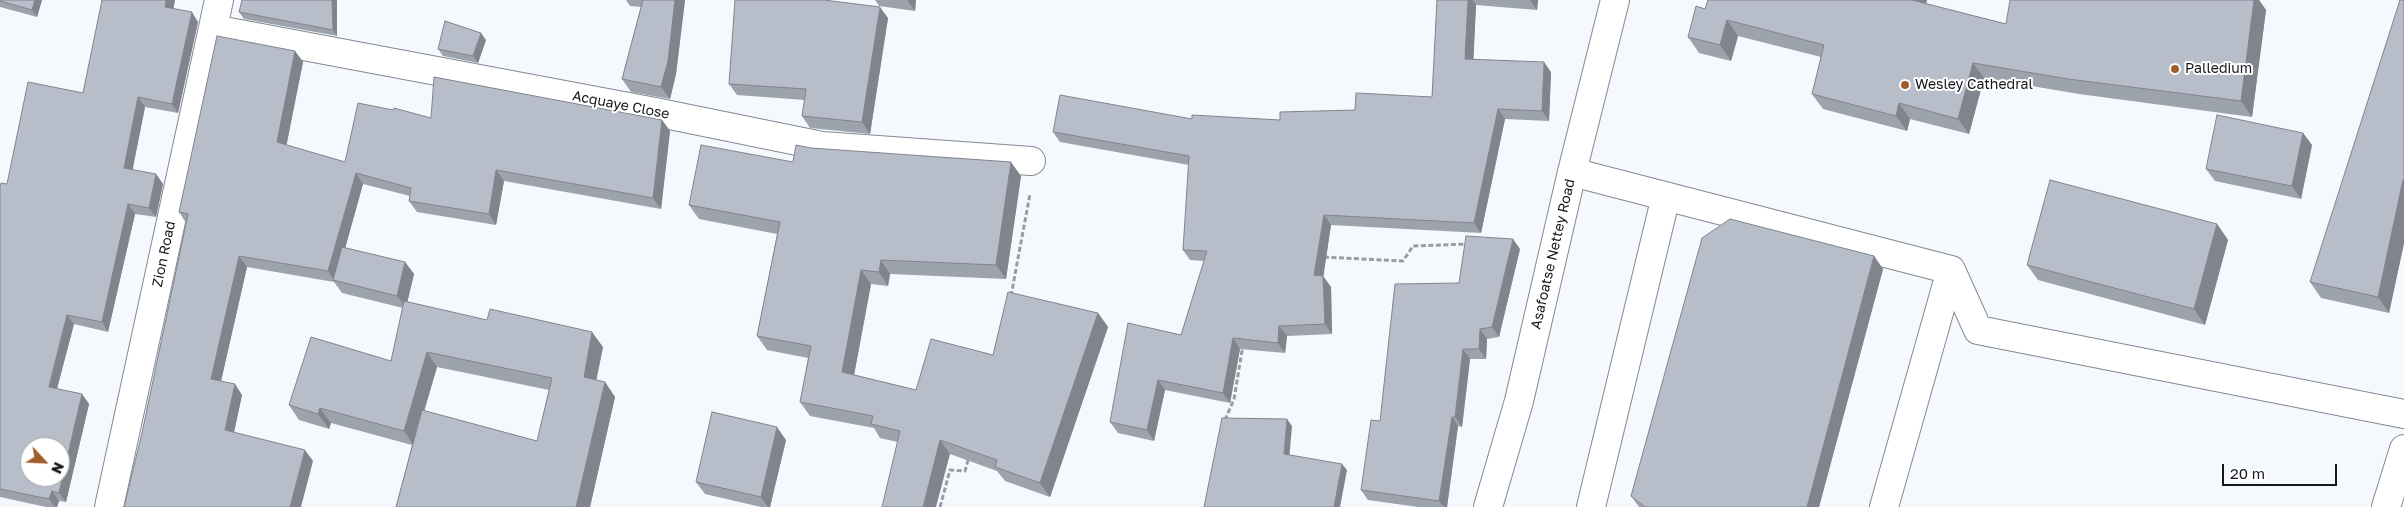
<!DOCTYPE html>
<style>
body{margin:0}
#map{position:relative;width:2404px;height:507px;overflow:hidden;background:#f5f8fd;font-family:"Golos Text",sans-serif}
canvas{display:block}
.north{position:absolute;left:20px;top:437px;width:50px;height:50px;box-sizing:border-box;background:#fff;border:1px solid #a1a2a4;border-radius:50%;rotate:115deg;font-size:14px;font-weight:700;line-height:20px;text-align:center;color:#15171b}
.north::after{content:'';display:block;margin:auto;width:18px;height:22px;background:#a05d2c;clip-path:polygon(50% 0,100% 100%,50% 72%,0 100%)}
.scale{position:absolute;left:2222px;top:464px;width:115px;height:22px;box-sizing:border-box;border:2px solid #15171b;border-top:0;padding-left:6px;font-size:15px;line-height:18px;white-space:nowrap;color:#15171b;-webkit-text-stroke:4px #fff;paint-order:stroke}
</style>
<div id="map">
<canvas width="2404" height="507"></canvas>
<div class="north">N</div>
<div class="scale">20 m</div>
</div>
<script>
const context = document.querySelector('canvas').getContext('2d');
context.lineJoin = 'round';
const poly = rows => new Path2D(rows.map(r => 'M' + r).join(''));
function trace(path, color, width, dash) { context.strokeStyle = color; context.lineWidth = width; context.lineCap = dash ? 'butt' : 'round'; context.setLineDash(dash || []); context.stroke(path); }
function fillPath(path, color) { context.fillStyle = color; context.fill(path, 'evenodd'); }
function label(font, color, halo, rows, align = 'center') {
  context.font = font + ' "Golos Text",sans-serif'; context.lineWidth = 4; context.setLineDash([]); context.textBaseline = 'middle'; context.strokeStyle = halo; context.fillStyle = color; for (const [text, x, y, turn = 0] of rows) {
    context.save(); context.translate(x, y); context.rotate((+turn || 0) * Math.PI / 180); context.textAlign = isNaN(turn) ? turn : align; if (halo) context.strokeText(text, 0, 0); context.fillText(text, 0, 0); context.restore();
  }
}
const path = poly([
 [1324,257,1403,261,1413,246,1468,244],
 [1011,296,1030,194],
 [1225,420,1234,399,1242,351,1237,350],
 [940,507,950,470,965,471,969,457]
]);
const minor = poly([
 [213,29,655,112,822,146,1031,161],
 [1572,172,1951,270,1978,330,2404,414],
 [109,507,219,0],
 [1591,507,1666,196],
 [1884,507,1951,270],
 [2386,507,2404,449]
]);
const major = poly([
 [1488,507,1519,401,1572,172,1615,0]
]);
const wall = poly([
 [0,0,42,0,37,17,0,7],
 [175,0,173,9,198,22,178,113,145,107,132,170,156,174,163,184,156,217,135,214,108,332,74,324,57,389,82,394,89,404,66,502,59,501,57,507,46,507,0,497,0,187,7,184,83,93],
 [337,0,337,36,244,19,239,12],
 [626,0,685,0,676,74,670,99,631,92,622,79,641,7,630,6],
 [875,0,916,0,915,11,879,6],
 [1437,0,1538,0,1537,10,1476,5,1473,60,1551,72,1549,121,1505,119,1481,233,1331,225,1323,276,1331,287,1332,334,1287,336,1285,353,1240,349,1230,403,1165,390,1154,441,1118,433,1110,422,1181,335,1204,261,1190,260,1183,250,1189,165,1060,142,1053,132,1192,119,1280,120,1355,110,1432,97],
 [1708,0,1927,0,1926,4,2006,24,2254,0,2259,0,2266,10,2252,117,2079,94,1984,78,1969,134,1910,119,1907,131,1823,109,1812,94,1821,57,1738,36,1731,61,1699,53,1688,37,1705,9],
 [2404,0,2404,243,2389,313,2321,298,2310,282],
 [888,18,870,134,810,128,802,116,805,100,737,95,729,84],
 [486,40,478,63,443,56,438,49],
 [295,51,303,62,286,145,345,162,393,110,431,118,662,120,670,131,661,209,504,181,496,225,417,212,409,201,410,196,363,184,345,248,405,262,414,274,407,302,603,347,596,380,605,382,615,397,590,507,396,507,412,445,331,423,329,429,299,420,289,405,391,361,403,308,342,293,334,282,247,267,221,381,242,395,234,433,313,461,142,433,186,223,179,212],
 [437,367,549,390,537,441,424,411],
 [2303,133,2312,145,2301,199,2215,181,2206,169],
 [811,148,1021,176,1006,279,890,274,888,286,871,284,854,375,916,390,993,355,1098,313,1108,327,1050,497,1005,481,997,471,950,454,880,438,874,428,810,416,800,402,808,358,767,350,757,336,777,234,699,219,689,205,793,162],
 [2217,224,2228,240,2205,325,2038,280,2027,265],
 [1520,249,1499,337,1487,339,1486,359,1470,359,1462,427,1458,426,1447,507,1418,507,1368,500,1361,490,1459,283],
 [1874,256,1883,269,1819,507,1639,507,1631,496],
 [786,440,770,507,761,507,705,494,696,482]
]);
const shadedWall = poly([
 [35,0,42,0,37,17,32,10],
 [166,0,175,0,172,17,165,7],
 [332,0,337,0,337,36,333,30],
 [675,0,685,0,676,74,670,99,661,87],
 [907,0,916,0,915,11],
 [1468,0,1472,0,1476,5,1473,70,1465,59],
 [1530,0,1538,0,1537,10],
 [1912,0,1927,0,1922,16],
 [2254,0,2259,0,2266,10,2252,117,2241,101],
 [880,7,888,18,870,134,862,122],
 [192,12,198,22,178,113,172,104],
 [1727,20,1738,36,1731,61,1720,45],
 [481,33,486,40,478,63,473,56],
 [295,51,303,62,285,153,277,142],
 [1544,62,1551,72,1549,121,1542,111],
 [1973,63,1984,78,1969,134,1958,119],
 [138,97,145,107,131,178,124,168],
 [1899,103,1910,119,1907,131,1896,116],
 [1498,109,1505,119,1481,233,1474,223],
 [662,120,670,131,661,209,653,198],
 [2303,133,2312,145,2301,199,2292,186],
 [1011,162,1021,176,1006,279,996,265],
 [496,170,504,181,496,225,489,214],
 [356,173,363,184,336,281,334,280,328,271],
 [156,174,163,184,156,217,149,208],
 [2403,180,2404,181,2404,243,2389,313,2378,297],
 [128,204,135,214,108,332,102,322],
 [1324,215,1331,225,1322,286,1314,275],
 [2217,224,2228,240,2205,325,2194,309],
 [1513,239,1520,249,1499,337,1492,327],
 [239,256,247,267,219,390,211,379],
 [1874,256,1883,269,1819,507,1807,507],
 [881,260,890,274,888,286,879,272],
 [405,262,414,274,406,308,397,296],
 [861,270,871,284,852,386,842,372],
 [1323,276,1331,287,1332,334,1325,324],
 [1098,313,1108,327,1050,497,1040,483],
 [67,315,74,324,55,396,49,387],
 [1279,326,1287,336,1285,353,1278,343],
 [1480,329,1487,339,1486,359,1479,349],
 [592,332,603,347,594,392,584,377],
 [1233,338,1240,349,1230,403,1223,393],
 [1463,349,1470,359,1462,427,1455,417],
 [427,352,437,367,414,446,404,431],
 [1158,380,1165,390,1154,441,1147,430],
 [605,382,615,397,590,507,576,507],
 [235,384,242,395,232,441,225,430],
 [82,394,89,404,66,502,59,493],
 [320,408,331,423,329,429,318,414],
 [1452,417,1458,426,1447,507,1444,507,1439,501],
 [1287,419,1292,426,1289,461,1284,454],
 [777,427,786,440,770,507,768,507,761,497],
 [940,440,950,454,936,507,923,507],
 [305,450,313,461,301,507,290,507],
 [1342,464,1347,470,1340,507,1334,507],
 [52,491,59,501,57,507,55,507,49,499]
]);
const building = poly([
 [0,0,35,0,32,10,0,1,0,0],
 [102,0,166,0,165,7,192,12,172,104,138,97,124,168,156,174,149,208,128,204,102,322,67,315,49,387,82,394,59,493,52,491,49,499,0,489,0,187,1,183,7,184,28,82,83,93,102,0],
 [30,447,60,447,60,477,30,477,30,447],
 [242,0,332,0,333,30,239,12,242,0],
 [643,0,675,0,668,61,661,87,622,79,643,0],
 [735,0,824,0,880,7,862,122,802,116,806,89,729,84,735,0],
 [1437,0,1468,0,1465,59,1544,62,1542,111,1498,109,1474,223,1324,215,1314,275,1323,276,1325,324,1279,326,1278,343,1233,338,1223,393,1158,380,1147,430,1110,422,1128,323,1181,335,1207,251,1183,250,1189,156,1053,132,1060,95,1192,119,1192,115,1280,120,1280,112,1355,110,1356,93,1432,97,1437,0],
 [1708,0,1912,0,2006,24,2010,0,2254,0,2241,101,2068,79,1973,63,1958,119,1899,103,1896,116,1812,94,1824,45,1727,20,1720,45,1688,37,1696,6,1705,9,1708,0],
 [2400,0,2404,0,2404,180,2403,180,2378,297,2310,282,2400,0],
 [445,21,481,33,473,56,438,49,445,21],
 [217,36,295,51,277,142,345,162,358,103,393,110,394,108,431,118,434,77,662,120,653,198,496,170,489,214,409,201,411,188,356,173,328,271,239,256,211,379,235,384,225,430,305,450,290,507,124,507,142,433,188,214,179,212,217,36],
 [2217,115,2303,133,2292,186,2206,169,2217,115],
 [701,145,793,162,796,145,811,148,1011,162,996,265,881,260,879,272,861,270,842,372,916,390,931,339,993,355,1008,292,1098,313,1040,483,995,467,997,460,940,440,923,507,882,507,900,431,871,424,873,416,800,402,811,346,757,336,780,222,689,205,701,145],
 [2050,180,2217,224,2194,309,2027,265,2050,180],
 [1730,219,1874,256,1807,507,1645,507,1631,496,1702,238,1730,219],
 [1466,236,1513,239,1492,327,1480,329,1479,349,1463,349,1455,417,1452,417,1439,501,1361,490,1371,420,1380,421,1395,284,1459,283,1466,236],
 [342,247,405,262,397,296,333,280,342,247],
 [404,301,487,320,490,309,592,332,584,377,605,382,576,507,396,507,422,410,537,441,552,378,427,352,404,431,320,408,318,414,289,405,311,337,391,361,404,301],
 [712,412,777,427,761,497,696,482,712,412],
 [1222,418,1287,419,1284,454,1342,464,1334,507,1204,507,1222,418]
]);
const markers = [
 [2175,69,5,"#a05d2c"],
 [1905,85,5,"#a05d2c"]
];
const poiNames = [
 ["Palledium",2185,69],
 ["Wesley Cathedral",1915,85]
];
const streetNames = [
 ["Acquaye Close",621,105,11],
 ["Zion Road",164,254,-78],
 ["Asafoatse Nettey Road",1553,254,-77]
];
trace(minor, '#838893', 30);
trace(major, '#838893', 30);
trace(path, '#9a9ca1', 3, [5, 2.5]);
trace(minor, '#fff', 28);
trace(major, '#fff', 28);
fillPath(wall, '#9da3ad');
fillPath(shadedWall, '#80848d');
fillPath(building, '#b7bdc9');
trace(building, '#80848d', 1);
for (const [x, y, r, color] of markers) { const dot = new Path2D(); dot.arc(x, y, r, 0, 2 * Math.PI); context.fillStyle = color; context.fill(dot); trace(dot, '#fff', 2); }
label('14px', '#15171b', '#fff', poiNames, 'left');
label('14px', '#15171b', '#fff', streetNames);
</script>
